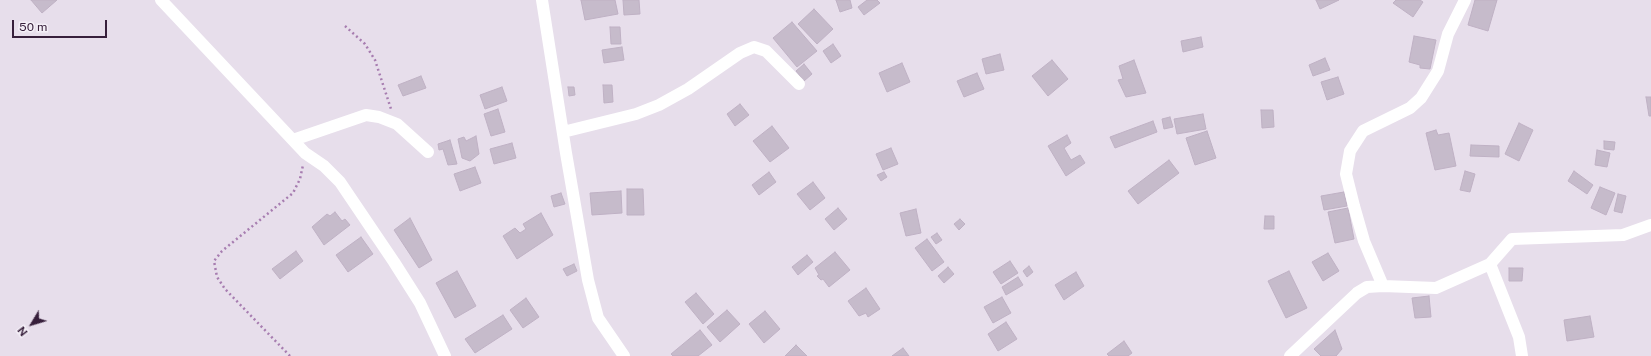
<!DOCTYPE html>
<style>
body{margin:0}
#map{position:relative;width:1651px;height:356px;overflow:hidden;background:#e7deeb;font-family:"Public Sans",sans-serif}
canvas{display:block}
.north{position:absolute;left:12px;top:304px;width:40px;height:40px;-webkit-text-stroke:3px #f4eff7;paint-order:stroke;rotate:232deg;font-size:11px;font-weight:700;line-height:16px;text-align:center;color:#371f3b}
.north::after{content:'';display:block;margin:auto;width:14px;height:18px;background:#371f3b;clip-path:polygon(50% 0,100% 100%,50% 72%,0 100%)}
.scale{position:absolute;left:12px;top:20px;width:95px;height:18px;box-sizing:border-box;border:2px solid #371f3b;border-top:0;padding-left:5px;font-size:12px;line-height:14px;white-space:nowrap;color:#371f3b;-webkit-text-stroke:3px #f4eff7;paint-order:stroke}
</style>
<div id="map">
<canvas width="1651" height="356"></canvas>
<div class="north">N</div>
<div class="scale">50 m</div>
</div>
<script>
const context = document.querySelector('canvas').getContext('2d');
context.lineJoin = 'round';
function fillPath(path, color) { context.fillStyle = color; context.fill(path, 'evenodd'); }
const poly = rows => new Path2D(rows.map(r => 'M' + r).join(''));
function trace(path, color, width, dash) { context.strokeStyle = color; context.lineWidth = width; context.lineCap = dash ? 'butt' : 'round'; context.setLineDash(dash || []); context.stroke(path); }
const building = poly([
 [31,0,57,0,42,13,31,0],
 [581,0,615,0,618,14,585,20,581,0],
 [623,0,639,0,640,14,624,15,623,0],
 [836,0,850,0,852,8,840,12,836,0],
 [867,0,877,0,880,3,864,15,858,7,867,0],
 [1316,0,1339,0,1320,9,1316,0],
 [1396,0,1420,0,1423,2,1413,17,1393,3,1396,0],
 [1475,0,1497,0,1488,31,1468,25,1475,0],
 [814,9,833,29,817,44,798,24,814,9],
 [792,22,817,51,797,67,773,38,792,22],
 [610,27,620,27,621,44,611,44,610,27],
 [1414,36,1436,40,1430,69,1420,68,1420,65,1409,62,1414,36],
 [1201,37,1203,47,1183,52,1181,41,1201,37],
 [833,44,841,56,831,63,823,51,833,44],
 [622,47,624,60,604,63,602,50,622,47],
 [1000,54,1004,70,986,74,982,59,1000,54],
 [1325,58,1330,70,1313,76,1309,65,1325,58],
 [1052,60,1068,79,1048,96,1032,76,1052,60],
 [1134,60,1146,93,1126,97,1118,80,1123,79,1119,66,1134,60],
 [902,63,910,82,887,92,879,73,902,63],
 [804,64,812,74,804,81,796,71,804,64],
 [977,73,984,89,964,97,957,81,977,73],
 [421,76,426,88,403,96,398,85,421,76],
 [1338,77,1344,94,1327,100,1321,82,1338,77],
 [603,85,612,85,613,102,604,103,603,85],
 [502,87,507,101,485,109,480,95,502,87],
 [568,87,574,87,575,95,569,96,568,87],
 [1646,97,1651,97,1651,116,1649,116,1646,97],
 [740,104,749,115,735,126,727,114,740,104],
 [498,109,505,132,491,136,484,114,498,109],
 [1261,110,1273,110,1274,127,1262,128,1261,110],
 [1203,114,1206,129,1177,134,1174,119,1203,114],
 [1170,117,1173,127,1164,129,1162,119,1170,117],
 [1153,121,1157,132,1115,148,1110,137,1153,121],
 [1519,123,1533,130,1519,161,1505,154,1519,123],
 [772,126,789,148,770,162,753,141,772,126],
 [1436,130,1438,135,1449,133,1456,166,1435,170,1426,133,1436,130],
 [1207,131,1216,158,1195,165,1186,138,1207,131],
 [1067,135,1071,143,1064,148,1071,160,1080,155,1085,163,1066,176,1048,146,1067,135],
 [476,136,479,154,470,161,462,158,458,139,464,137,466,141,476,136],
 [450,140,457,164,448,165,443,149,439,150,438,144,450,140],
 [1604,141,1615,142,1614,150,1604,149,1604,141],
 [512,143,516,158,494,164,490,149,512,143],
 [1471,145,1499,146,1499,157,1470,156,1471,145],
 [891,148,898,164,883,170,876,154,891,148],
 [1597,150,1610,153,1607,167,1595,165,1597,150],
 [1169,160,1179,173,1138,204,1128,191,1169,160],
 [475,167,481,183,460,191,454,174,475,167],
 [1465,171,1475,174,1470,192,1460,190,1465,171],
 [1574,171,1593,185,1587,194,1568,181,1574,171],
 [769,172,776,182,759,195,752,185,769,172],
 [884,172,887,177,881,181,877,175,884,172],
 [813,182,825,198,810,210,797,194,813,182],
 [1600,187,1615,193,1606,215,1591,208,1600,187],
 [627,189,643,189,644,215,627,215,627,189],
 [621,191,622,213,592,215,590,193,621,191],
 [1344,192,1347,206,1324,210,1321,196,1344,192],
 [561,193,565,204,554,207,551,196,561,193],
 [1618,194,1626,196,1622,213,1614,211,1618,194],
 [838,208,847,219,834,230,825,219,838,208],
 [1348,208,1354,239,1335,243,1328,212,1348,208],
 [916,209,921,233,906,236,900,213,916,209],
 [335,212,342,221,345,219,350,225,324,245,312,227,327,214,330,216,335,212],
 [541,213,553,235,517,259,503,236,515,228,520,233,526,229,523,224,541,213],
 [1265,216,1274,216,1274,229,1264,229,1265,216],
 [410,218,432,260,419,268,394,230,410,218],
 [960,219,965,224,959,230,954,224,960,219],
 [937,233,942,240,936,244,931,237,937,233],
 [361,237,373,254,348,272,336,255,361,237],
 [927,239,944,262,932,271,915,248,927,239],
 [296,251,303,261,280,279,272,269,296,251],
 [835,252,850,270,829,287,823,279,821,280,817,276,819,275,815,268,835,252],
 [1328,253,1339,271,1323,281,1312,262,1328,253],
 [807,255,813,262,798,275,792,267,807,255],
 [1010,261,1018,273,1001,284,993,272,1010,261],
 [574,264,577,271,567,276,563,269,574,264],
 [1029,266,1033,272,1027,277,1023,271,1029,266],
 [948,267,954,274,944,283,938,276,948,267],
 [1509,268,1523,268,1522,281,1509,281,1509,268],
 [457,271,476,306,455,318,436,283,457,271],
 [1289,271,1307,308,1286,318,1268,281,1289,271],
 [1076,272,1084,286,1064,300,1055,285,1076,272],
 [1018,277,1023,285,1006,295,1002,287,1018,277],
 [866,288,880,309,868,317,866,313,859,316,848,301,866,288],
 [696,293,714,314,703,324,685,302,696,293],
 [1429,296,1431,317,1415,318,1412,298,1429,296],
 [1002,297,1011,313,993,323,984,307,1002,297],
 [526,298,539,317,523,328,510,310,526,298],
 [727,310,740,324,720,342,707,327,727,310],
 [765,311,780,329,764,343,749,324,765,311],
 [503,315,512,329,475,353,465,339,503,315],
 [1590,316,1594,337,1567,341,1564,320,1590,316],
 [1006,322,1017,339,998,351,988,334,1006,322],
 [700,330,712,345,698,356,673,356,671,354,700,330],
 [1335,330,1342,349,1336,356,1321,356,1314,349,1335,330],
 [1124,341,1132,353,1128,356,1109,356,1107,354,1124,341],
 [796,345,807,356,785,356,796,345],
 [903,348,909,356,892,356,903,348]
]);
const path = poly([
 [345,26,365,44,375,60,391,109],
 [290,356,225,289,217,277,214,261,222,251,293,193,300,179,303,165]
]);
const street = poly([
 [161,0,305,153,324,166,340,182,394,262,420,303,445,356],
 [542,0,566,153,588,280,598,318,624,356],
 [563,132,636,114,659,105,688,89,740,53,754,47,766,51,799,84],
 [293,140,366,115,379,117,397,124,428,152],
 [1490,264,1519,337,1522,356],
 [1383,286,1364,241,1354,206,1346,174,1350,151,1363,131,1410,108,1421,98,1438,71,1448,34,1465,0],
 [1290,356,1357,293,1367,287,1383,286,1436,288,1490,264,1512,239,1623,235,1651,225]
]);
fillPath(building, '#c6bbcb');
trace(building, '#bfb1c4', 1);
trace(path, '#a77db0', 2.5, [2, 3]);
trace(street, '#fff', 12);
</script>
